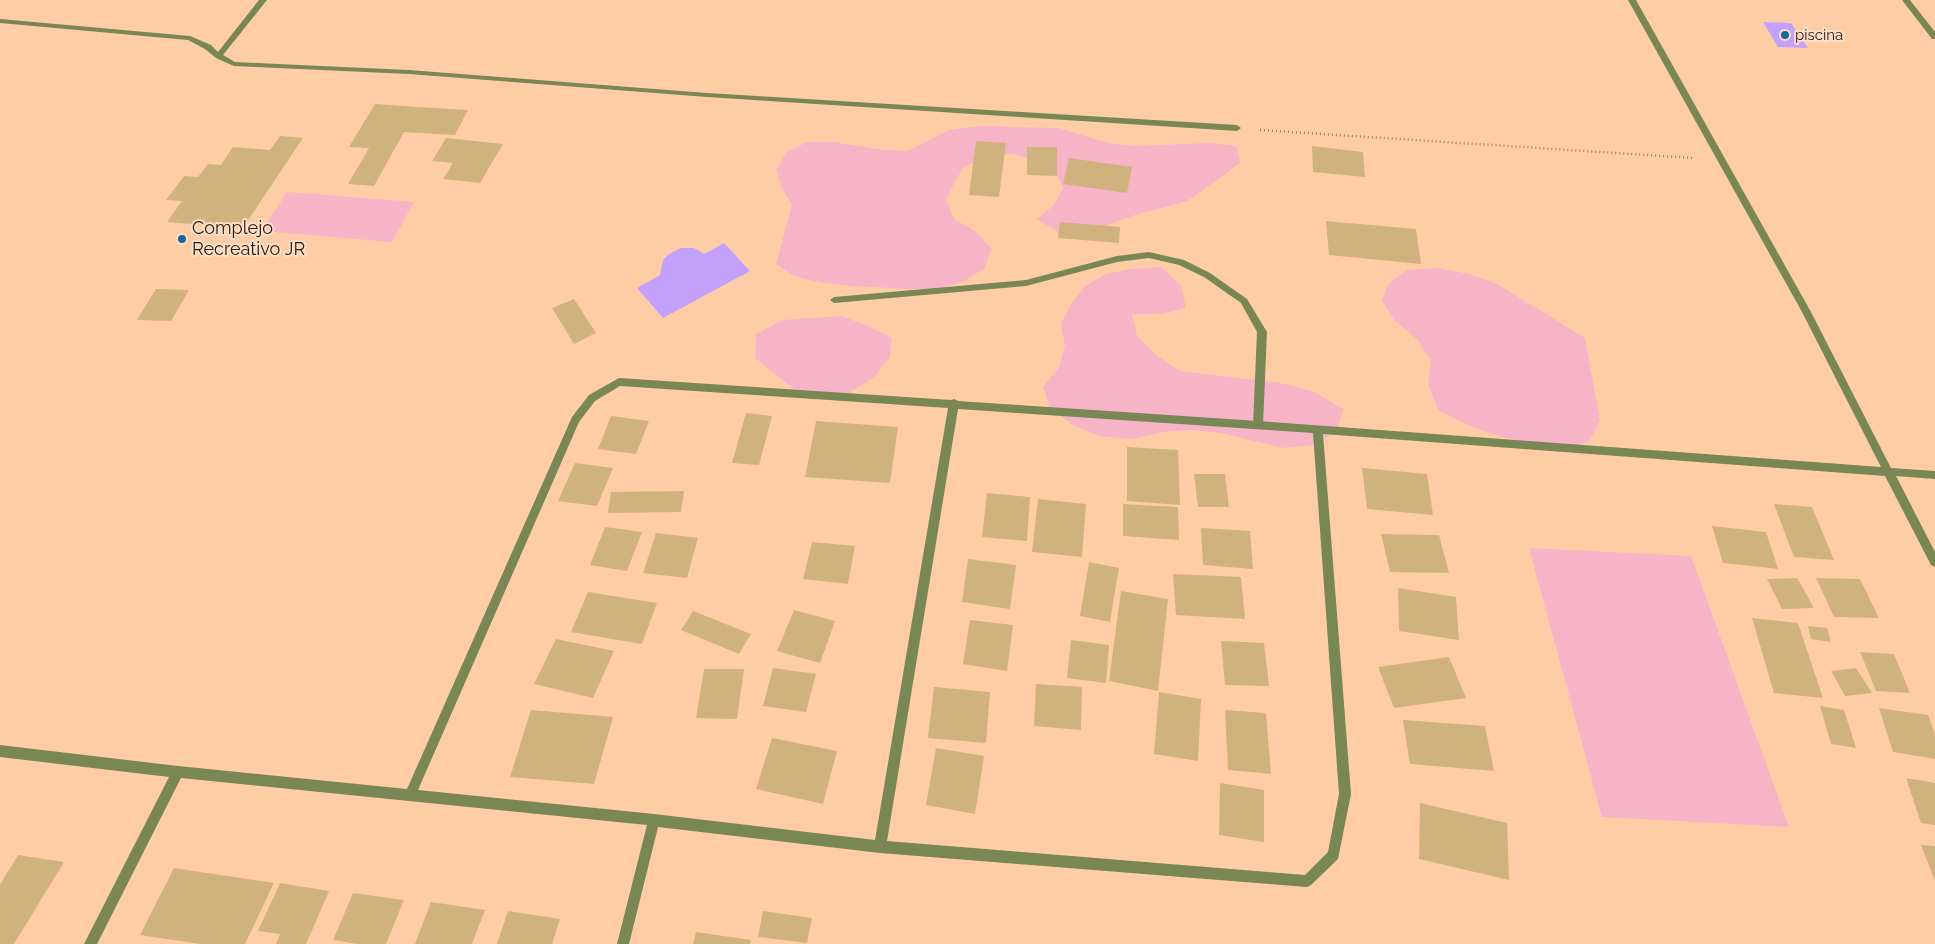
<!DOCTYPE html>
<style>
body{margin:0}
canvas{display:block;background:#fecda5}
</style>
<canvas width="1935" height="944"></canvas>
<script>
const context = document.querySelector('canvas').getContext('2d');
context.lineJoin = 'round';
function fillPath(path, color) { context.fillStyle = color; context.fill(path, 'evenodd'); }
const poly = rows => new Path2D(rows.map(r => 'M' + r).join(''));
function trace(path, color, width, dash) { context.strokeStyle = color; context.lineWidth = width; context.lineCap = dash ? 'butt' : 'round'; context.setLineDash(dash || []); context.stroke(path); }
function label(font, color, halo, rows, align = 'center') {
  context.font = font + ' Raleway,sans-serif'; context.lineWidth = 4; context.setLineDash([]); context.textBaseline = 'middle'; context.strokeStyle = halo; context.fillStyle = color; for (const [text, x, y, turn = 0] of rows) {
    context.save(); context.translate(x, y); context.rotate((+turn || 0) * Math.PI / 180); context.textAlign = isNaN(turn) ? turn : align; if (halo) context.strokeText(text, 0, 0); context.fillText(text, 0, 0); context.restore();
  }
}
const green = poly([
 [978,126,1059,128,1108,143,1135,146,1211,143,1236,146,1240,163,1188,201,1138,214,1088,232,1058,232,1037,219,1054,205,1063,189,1056,172,1036,160,1012,154,986,156,964,167,954,183,946,200,954,219,975,231,991,248,985,268,963,282,937,289,909,289,853,286,823,283,794,276,776,264,792,205,782,188,776,170,787,152,807,142,833,142,883,150,908,151,949,130],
 [287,192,414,202,392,242,262,231],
 [1161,267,1181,285,1186,308,1161,314,1132,314,1137,336,1156,355,1180,371,1280,383,1312,391,1343,409,1337,430,1315,445,1284,448,1221,433,1191,430,1162,432,1132,439,1099,436,1073,425,1051,409,1043,387,1059,367,1065,346,1061,324,1071,304,1085,286,1106,274,1132,269],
 [1437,268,1469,274,1497,284,1585,338,1600,421,1589,441,1563,452,1499,436,1468,425,1438,410,1428,384,1431,361,1417,339,1394,320,1382,300,1389,283,1407,270],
 [842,316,868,326,892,338,890,357,874,377,849,393,820,399,794,389,755,358,756,334,783,320],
 [1529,548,1691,556,1789,827,1602,817]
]);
const water = poly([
 [1763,22,1791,23,1808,48,1778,47],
 [724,243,750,271,663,318,637,288,660,275,663,260,669,254,681,248,694,248,704,254]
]);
const building = poly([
 [375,104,418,107,468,110,455,135,404,132,374,186,348,184,369,148,349,147],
 [280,136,303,138,243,228,167,222,182,201,166,200,184,176,198,177,208,164,221,165,233,147,270,150],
 [446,138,503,144,480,183,443,179,453,163,432,161],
 [976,141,1006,143,999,197,969,195],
 [1312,146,1363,152,1365,177,1313,172],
 [1027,147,1057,147,1057,176,1027,175],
 [1069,158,1132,167,1127,193,1063,184],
 [1326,221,1416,229,1421,264,1329,255],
 [1060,222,1120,227,1119,243,1058,238],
 [156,289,189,290,171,321,137,320],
 [574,299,596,333,574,344,552,308],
 [746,413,772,416,759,465,732,463],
 [611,416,649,421,636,454,598,449],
 [816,421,898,427,890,483,805,477],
 [1127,447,1178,450,1180,505,1127,501],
 [575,463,613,468,597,506,558,501],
 [1362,468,1427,474,1433,515,1367,509],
 [1194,474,1225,474,1229,507,1198,507],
 [684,491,681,512,608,513,611,492],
 [987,493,1030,497,1027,541,982,537],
 [1038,499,1086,504,1082,557,1032,552],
 [1123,504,1178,507,1179,540,1123,536],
 [1774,504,1812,507,1834,560,1794,557],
 [1712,526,1766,532,1778,569,1723,563],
 [605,527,642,532,627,571,590,565],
 [1201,528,1250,531,1253,569,1203,565],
 [656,533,698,538,687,578,643,573],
 [1381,534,1439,535,1449,573,1390,572],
 [812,542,855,546,848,584,803,579],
 [968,559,1016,565,1010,609,962,602],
 [1089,562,1119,568,1110,622,1080,616],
 [1173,574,1241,577,1245,619,1176,615],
 [1797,578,1814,608,1782,609,1767,579],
 [1816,578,1860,579,1879,618,1834,617],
 [1398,588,1456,597,1459,640,1399,631],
 [1121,591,1168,599,1158,691,1109,681],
 [588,592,657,603,642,644,571,632],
 [794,610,835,621,820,663,777,651],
 [693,611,751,634,739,654,681,630],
 [1752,618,1798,623,1823,698,1774,693],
 [970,620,1013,625,1007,671,963,664],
 [1808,626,1827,628,1831,642,1811,639],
 [556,639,614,651,593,698,534,684],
 [1071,640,1109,645,1106,683,1067,678],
 [1221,641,1264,643,1269,686,1225,685],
 [1860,652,1894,654,1910,693,1876,691],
 [1449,657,1466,698,1394,708,1378,667],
 [773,668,816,674,806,712,763,706],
 [1856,668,1872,693,1845,696,1831,671],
 [704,669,744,669,737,719,696,718],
 [1036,684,1082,687,1081,730,1034,726],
 [934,687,990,692,986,743,928,738],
 [1159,692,1201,699,1198,761,1154,754],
 [1820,706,1844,710,1856,748,1831,744],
 [1879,708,1928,715,1935,735,1935,759,1893,752],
 [531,710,613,717,594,784,510,777],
 [1225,710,1266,713,1271,774,1228,770],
 [1403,720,1485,726,1494,771,1410,764],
 [772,738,837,751,823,804,756,789],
 [936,748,984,756,975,814,926,805],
 [1906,778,1935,783,1935,825,1921,823],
 [1220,783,1264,790,1264,842,1219,835],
 [1420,803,1507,823,1509,880,1419,859],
 [1921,845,1935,846,1935,881],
 [18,855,64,862,14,944,0,944,0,885],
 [174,868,274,883,245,944,200,944,140,935],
 [280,883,329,891,306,944,276,944,280,934,258,931],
 [353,893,404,900,386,944,357,944,333,940],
 [431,902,485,910,472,944,415,944],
 [508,911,560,919,552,944,497,944],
 [763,911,812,918,807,943,758,937],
 [696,932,751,940,750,944,693,944]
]);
const path = poly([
 [1260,130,1693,158]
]);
const service = poly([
 [259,0,267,0,223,55,235,62,409,70,707,93,1237,125,1241,128,1237,131,707,97,409,74,234,66,216,58,205,49,188,40,0,23,0,19,190,36,211,45,218,52,259,0],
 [1149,252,1184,260,1210,273,1247,299,1267,332,1263,425,1261,428,1255,428,1253,425,1257,332,1241,303,1204,277,1179,265,1149,258,1117,262,1026,286,834,303,830,300,834,297,1026,280,1117,256,1149,252]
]);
const minor = poly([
 [1628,0,1636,0,1811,312,1891,468,1935,471,1935,479,1896,476,1935,552,1935,567,1931,565,1885,476,1323,434,1351,794,1338,859,1311,885,1307,887,880,853,658,827,629,944,617,944,647,825,181,778,97,944,84,944,169,777,0,757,0,745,178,766,407,789,572,417,589,395,619,378,951,400,954,399,958,401,1258,421,1881,467,1802,312,1628,0],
 [620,386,948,408,875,840,654,814,418,790,579,422,595,401,620,386],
 [958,409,1313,433,1339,794,1328,852,1305,875,887,841,958,409],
 [1902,0,1910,0,1935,32,1935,39,1932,39,1902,0]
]);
const markers = [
 [1785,35,5,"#156899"],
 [182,239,5,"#156899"]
];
const farPoinames = [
 ["piscina",1795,35]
];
const poiNames = [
 ["Complejo",192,229],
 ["Recreativo JR",192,250]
];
fillPath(green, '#f7b4c6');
fillPath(water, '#c4a0fd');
fillPath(building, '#d0b27f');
trace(path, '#a27f62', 2.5, [1, 3]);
fillPath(service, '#788753');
fillPath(minor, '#788753');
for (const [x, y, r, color] of markers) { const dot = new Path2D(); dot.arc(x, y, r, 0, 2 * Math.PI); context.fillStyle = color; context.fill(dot); trace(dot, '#fddfc7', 2); }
label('15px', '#2d1b0c', '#fddfc7', farPoinames, 'left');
label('18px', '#2d1b0c', '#fddfc7', poiNames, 'left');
</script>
